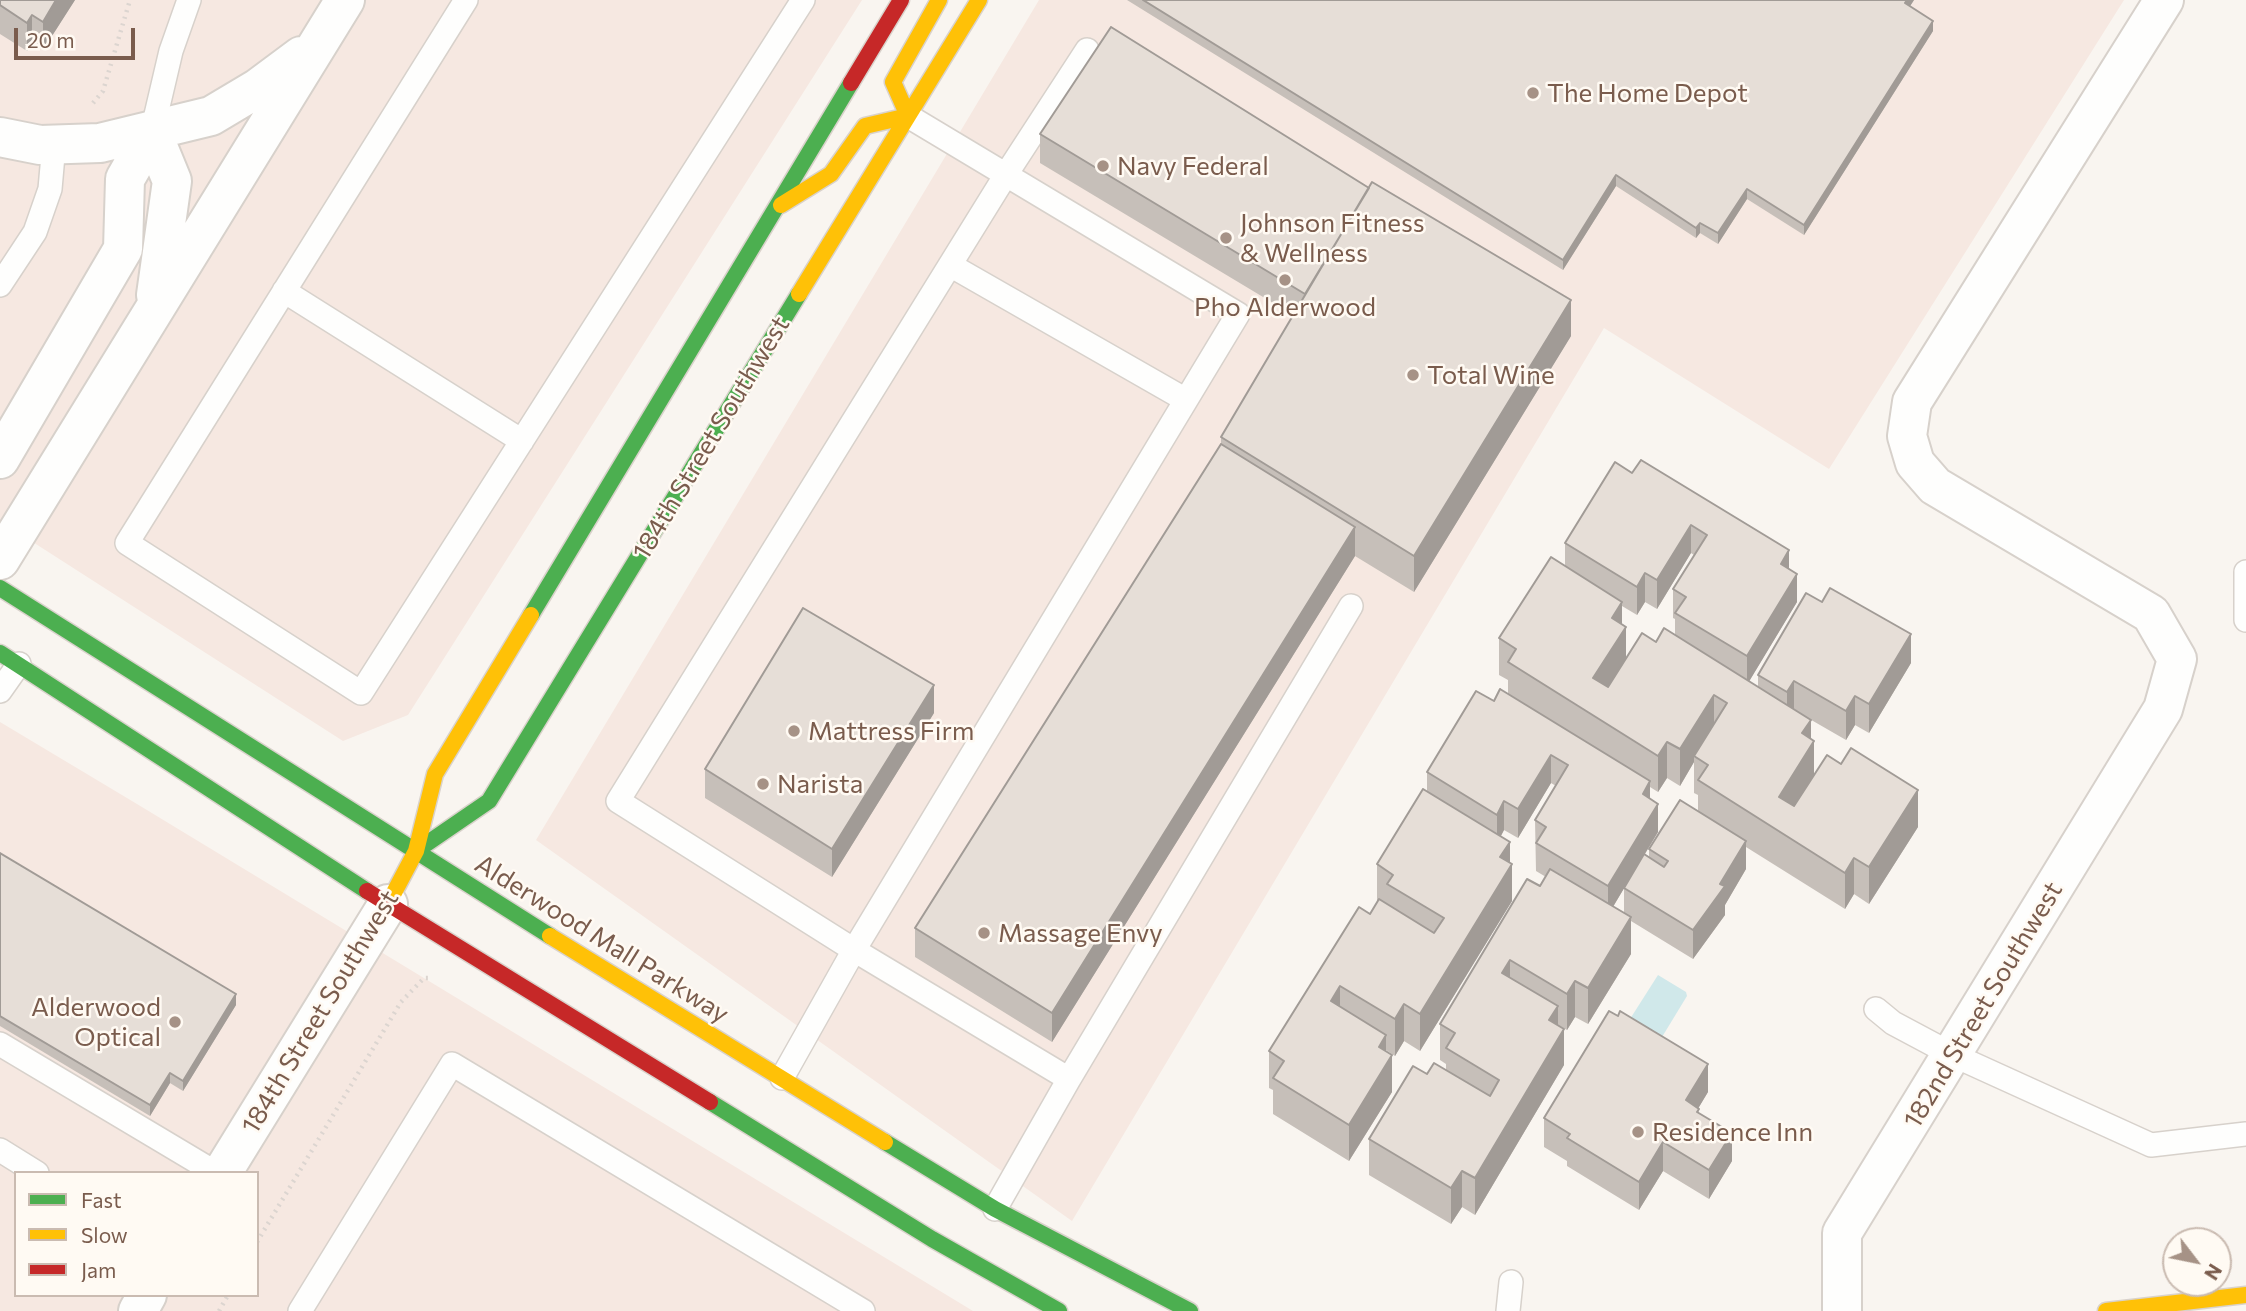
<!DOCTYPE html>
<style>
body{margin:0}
#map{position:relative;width:2246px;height:1311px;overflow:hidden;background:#f9f5f0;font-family:Commissioner,sans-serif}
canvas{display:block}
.legend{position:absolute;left:14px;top:1171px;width:245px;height:126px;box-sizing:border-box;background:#fffaf3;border:2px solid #cabbb1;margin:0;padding:9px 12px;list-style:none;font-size:21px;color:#7a5c4d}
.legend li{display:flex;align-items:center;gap:14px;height:35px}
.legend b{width:35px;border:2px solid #cabbb1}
.north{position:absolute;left:2162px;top:1227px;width:70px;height:70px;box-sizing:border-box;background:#fffaf3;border:2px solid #cabbb1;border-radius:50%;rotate:122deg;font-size:19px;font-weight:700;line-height:28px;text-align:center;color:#7a5c4d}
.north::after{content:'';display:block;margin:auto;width:24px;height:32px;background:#a69286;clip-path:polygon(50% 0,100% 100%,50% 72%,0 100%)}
.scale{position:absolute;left:14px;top:28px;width:121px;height:32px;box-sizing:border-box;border:4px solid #7a5c4d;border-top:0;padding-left:9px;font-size:21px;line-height:24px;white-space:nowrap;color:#7a5c4d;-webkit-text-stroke:5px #fffaf3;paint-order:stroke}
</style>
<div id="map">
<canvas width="2246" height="1311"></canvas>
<ul class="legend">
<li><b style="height:9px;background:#4caf50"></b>Fast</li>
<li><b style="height:9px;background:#ffc107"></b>Slow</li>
<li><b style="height:9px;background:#c62828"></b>Jam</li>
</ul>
<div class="north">N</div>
<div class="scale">20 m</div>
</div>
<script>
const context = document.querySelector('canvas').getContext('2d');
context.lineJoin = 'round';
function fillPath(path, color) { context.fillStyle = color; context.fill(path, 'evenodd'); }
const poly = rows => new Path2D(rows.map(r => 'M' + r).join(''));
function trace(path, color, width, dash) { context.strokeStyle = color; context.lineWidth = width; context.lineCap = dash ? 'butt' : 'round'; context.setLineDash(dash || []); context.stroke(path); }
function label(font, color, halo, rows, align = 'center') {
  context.font = font + ' Commissioner,sans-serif'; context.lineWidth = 5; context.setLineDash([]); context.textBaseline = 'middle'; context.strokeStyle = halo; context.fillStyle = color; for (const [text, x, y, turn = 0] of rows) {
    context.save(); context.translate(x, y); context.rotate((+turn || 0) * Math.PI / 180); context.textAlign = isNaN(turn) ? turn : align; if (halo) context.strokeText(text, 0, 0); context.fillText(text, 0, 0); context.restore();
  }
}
const commercial = poly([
 [0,0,862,0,408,715,343,741,0,521],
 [1039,0,2124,0,1829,469,1604,328,1072,1221,536,840],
 [0,722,137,804,973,1311,0,1311],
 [16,1173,257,1173,257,1295,16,1295]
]);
const water = poly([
 [1658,975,1686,992,1687,996,1662,1037,1630,1019]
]);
const path = poly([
 [93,103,103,91,130,0],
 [257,1242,401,1002,424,978,429,978],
 [219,1311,228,1295]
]);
const lane = poly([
 [466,0,127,543,361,693,803,0],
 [152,132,171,51,189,0],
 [950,265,1186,400],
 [0,285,35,232,50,189,54,144],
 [284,291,522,441],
 [2246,572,2246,620],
 [0,691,19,664],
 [1876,1009,1893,1023,1953,1055,2151,1145,2246,1134],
 [0,1044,216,1173],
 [782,1078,854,950,1238,314,908,116],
 [1069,1079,1351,606],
 [0,1150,37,1173],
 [995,1209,1069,1079,854,950,618,801,1007,173,1087,50],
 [300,1311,452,1064,863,1311],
 [1508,1311,1511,1282]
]);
const street = poly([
 [152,132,172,181,156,295],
 [0,137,40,145,100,143,211,116,258,88,301,56],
 [0,459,123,249,125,179,152,132],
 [0,560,345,0],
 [222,1173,388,904],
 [138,1311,147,1295],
 [1842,1311,1842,1233,2163,709,2177,659,2151,614,1935,486,1915,463,1907,436,1912,402,2164,0]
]);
const fast = poly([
 [0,588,550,936],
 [531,615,851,83],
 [0,653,367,891],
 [416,851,489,801,799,294],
 [710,1102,932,1239,1059,1311],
 [885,1142,995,1209,1190,1311]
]);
const slow = poly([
 [908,116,893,82,939,0],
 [781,205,831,174,865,126,908,116],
 [799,294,979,0],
 [388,904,416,851,435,774,531,615],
 [550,936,885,1142],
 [2106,1311,2246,1295]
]);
const jam = poly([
 [851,83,901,0],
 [367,891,710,1102]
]);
const wall = poly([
 [0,0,75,0,43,50,32,43,27,51,0,34],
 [1127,0,1914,0,1910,6,1933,31,1804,235,1747,199,1718,244,1700,233,1696,238,1616,186,1563,270],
 [1040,134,1571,336,1414,592,1355,556,1052,1042,915,957,915,928,1221,444,1221,437,1293,315,1040,163],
 [1615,462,1789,568,1797,602,1749,681,1758,687,1758,675,1911,663,1869,733,1855,725,1846,740,1794,710,1811,738,1814,775,1918,827,1869,904,1854,894,1845,909,1746,847,1746,869,1725,905,1725,915,1693,959,1631,921,1631,954,1588,1024,1575,1017,1567,1030,1558,1025,1564,1065,1475,1215,1462,1207,1451,1224,1369,1175,1369,1139,1427,1074,1446,1070,1446,1064,1440,1060,1440,1024,1546,877,1536,871,1535,820,1556,786,1551,783,1518,838,1504,830,1501,836,1510,863,1512,901,1420,1051,1404,1041,1395,1056,1386,1050,1392,1092,1349,1161,1273,1114,1273,1090,1269,1088,1269,1051,1370,914,1378,901,1377,901,1377,864,1427,791,1427,772,1494,701,1508,694,1508,680,1499,675,1499,638,1565,566,1565,543],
 [1691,553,1694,555,1673,589,1673,618,1675,619,1675,635,1656,642,1626,658,1622,624,1622,606,1637,615,1645,602,1657,609],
 [1694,762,1694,793,1698,795,1698,811,1649,849,1649,857,1645,854,1658,832,1650,798,1650,787,1658,792,1667,778,1680,786],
 [1624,888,1624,913,1613,907],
 [934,713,832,877,705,798,705,769],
 [0,853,236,1005,183,1091,170,1083,150,1116,0,1026],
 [1708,1092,1698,1108,1699,1113,1732,1161,1709,1199,1663,1171,1639,1210,1567,1166,1567,1161,1544,1147,1544,1118]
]);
const shadedWall = poly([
 [56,0,75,0,43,50,43,22],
 [1907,0,1914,0,1905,14,1905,3],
 [32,15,32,43,27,51,27,23],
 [1933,21,1933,31,1804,235,1804,225],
 [1616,175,1616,186,1563,270,1563,260],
 [1747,189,1747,199,1718,244,1718,233],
 [1700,223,1700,233,1696,238,1696,228],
 [1571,300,1571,336,1414,592,1414,556],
 [1691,525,1691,553,1657,609,1657,580],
 [1355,527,1355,556,1052,1042,1052,1013],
 [1789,550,1789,579,1781,564],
 [1645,573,1645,602,1637,615,1637,587],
 [1797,574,1797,602,1747,685,1747,656],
 [1622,602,1622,633,1626,627,1626,663,1593,714,1593,678,1612,618],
 [1911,634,1911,663,1869,733,1869,704],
 [1794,681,1794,709,1787,721,1787,692],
 [934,685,934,713,832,877,832,849],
 [1714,695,1714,731,1694,756,1694,762,1680,786,1680,749],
 [1855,696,1855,725,1846,740,1846,711],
 [1811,720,1811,746,1814,741,1814,777,1779,833,1779,797,1802,733],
 [1667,742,1667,778,1658,792,1658,756],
 [1551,755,1551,783,1518,838,1518,809],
 [1650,781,1650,809,1643,794],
 [1918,790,1918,827,1869,904,1869,867],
 [1504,801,1504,830,1497,843,1497,815],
 [1658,804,1658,832,1608,915,1608,886],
 [1746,841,1746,869,1725,905,1725,915,1693,959,1693,930],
 [1510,842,1510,868,1512,864,1512,901,1420,1051,1420,1014,1500,857],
 [1854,858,1854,894,1845,909,1845,873],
 [1631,917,1631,954,1588,1024,1588,988],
 [1510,960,1510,996,1502,973],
 [1575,981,1575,1017,1567,1030,1567,994],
 [1340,986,1340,1022,1331,1001],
 [236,994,236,1005,183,1091,183,1081],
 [1404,1004,1404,1041,1395,1056,1395,1019],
 [1558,1006,1558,1039,1564,1029,1564,1065,1475,1215,1475,1178,1549,1020],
 [1386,1035,1386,1065,1392,1055,1392,1092,1349,1161,1349,1125,1379,1047],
 [1708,1064,1708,1092,1686,1129,1686,1100],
 [170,1073,170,1083,150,1116,150,1105],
 [1732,1133,1732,1161,1709,1199,1709,1170],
 [1663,1142,1663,1171,1639,1210,1639,1182],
 [1462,1171,1462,1207,1451,1224,1451,1188]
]);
const building = poly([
 [0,0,56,0,43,22,32,15,27,23,0,5,0,0],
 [1143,0,1907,0,1905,3,1933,21,1804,225,1747,189,1718,233,1700,223,1696,228,1616,175,1563,260,1143,0],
 [1111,27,1369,188,1305,294,1040,134,1111,27],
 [1372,182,1571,300,1414,556,1221,437,1372,182],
 [1221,444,1355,527,1052,1013,915,928,1221,444],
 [1641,460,1789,550,1781,564,1797,574,1747,656,1675,613,1686,597,1673,589,1707,535,1691,525,1657,580,1645,573,1637,587,1565,543,1615,462,1632,473,1641,460],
 [1551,557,1622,602,1612,618,1626,627,1593,678,1608,687,1642,633,1656,642,1664,628,1811,720,1802,733,1814,741,1779,797,1794,806,1827,755,1841,764,1851,748,1918,790,1869,867,1854,858,1845,873,1698,780,1708,765,1694,756,1727,703,1714,695,1680,749,1667,742,1658,756,1508,662,1516,649,1499,638,1551,557],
 [1830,588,1911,634,1869,704,1855,696,1846,711,1794,681,1787,692,1758,675,1806,593,1822,602,1830,588],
 [803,608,934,685,832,849,705,769,803,608],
 [1500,689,1650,781,1643,794,1658,804,1608,886,1536,843,1546,827,1535,820,1568,765,1551,755,1518,809,1504,801,1497,815,1427,772,1476,691,1494,701,1500,689],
 [1423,789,1510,842,1500,857,1512,864,1420,1014,1404,1004,1395,1019,1340,986,1331,1001,1386,1035,1379,1047,1392,1055,1349,1125,1273,1078,1284,1061,1269,1051,1359,907,1370,914,1379,899,1434,933,1444,918,1387,884,1393,875,1377,864,1423,789],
 [1680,800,1746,841,1720,884,1725,886,1693,930,1624,888,1644,854,1664,867,1668,861,1649,849,1680,800],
 [0,853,236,994,183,1081,170,1073,150,1105,0,1016,0,853],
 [1550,869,1631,917,1588,988,1575,981,1567,994,1510,960,1502,973,1558,1006,1549,1020,1564,1029,1475,1178,1462,1171,1451,1188,1369,1139,1413,1066,1427,1074,1434,1063,1490,1096,1499,1080,1446,1048,1455,1033,1440,1024,1527,879,1540,886,1550,869],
 [1609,1011,1618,1016,1620,1011,1708,1064,1686,1100,1699,1109,1697,1112,1732,1133,1709,1170,1663,1142,1639,1182,1567,1138,1570,1134,1544,1118,1609,1011]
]);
const markers = [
 [1533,93,7,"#a69286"],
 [1103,166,7,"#a69286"],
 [1226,238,7,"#a69286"],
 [1285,280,7,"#a69286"],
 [1413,375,7,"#a69286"],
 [794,731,7,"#a69286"],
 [763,784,7,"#a69286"],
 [984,933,7,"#a69286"],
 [175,1022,7,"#a69286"],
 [1638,1132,7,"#a69286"]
];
const poiNames = [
 ["The Home Depot",1547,93],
 ["Navy Federal",1117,166],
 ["Johnson Fitness",1240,223],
 ["& Wellness",1240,253],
 ["Pho Alderwood",1285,307,"center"],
 ["Total Wine",1427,375],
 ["Mattress Firm",808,731],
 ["Narista",777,784],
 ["Massage Envy",998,933],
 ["Alderwood",161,1007,"right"],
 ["Optical",161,1037,"right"],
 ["Residence Inn",1652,1132]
];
const streetNames = [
 ["184th Street Southwest",711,438,-59],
 ["Alderwood Mall Parkway",602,939,32],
 ["182nd Street Southwest",1983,1005,-59],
 ["184th Street Southwest",320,1012,-59]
];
fillPath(commercial, '#f6e8e1');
fillPath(water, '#d0e8ea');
trace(lane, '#d7d1cb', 26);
trace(street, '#d7d1cb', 42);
trace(fast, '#d9d2cb', 19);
trace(slow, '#d9d2cb', 19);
trace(jam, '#d9d2cb', 19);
trace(path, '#dcd5d0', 4.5, [2, 5]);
trace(lane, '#fefefd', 23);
trace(street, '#fefefd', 38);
trace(fast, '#4caf50', 16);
trace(slow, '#ffc107', 16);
trace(jam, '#c62828', 16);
fillPath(wall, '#c6bfb9');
fillPath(shadedWall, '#a19b96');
fillPath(building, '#e6ded7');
trace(building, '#a19b96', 2);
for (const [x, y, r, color] of markers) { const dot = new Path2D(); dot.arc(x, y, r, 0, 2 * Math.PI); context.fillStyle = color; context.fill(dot); trace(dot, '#fffaf3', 2.5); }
label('26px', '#7a5c4d', '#fffaf3', poiNames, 'left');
label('26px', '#7a5c4d', '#fffaf3', streetNames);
</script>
